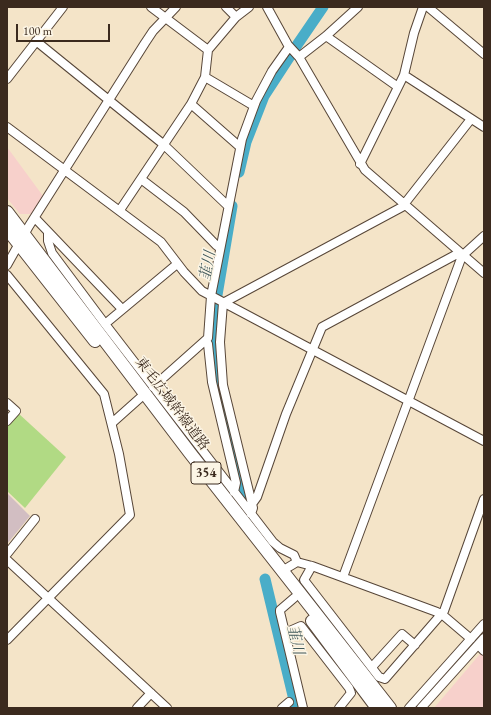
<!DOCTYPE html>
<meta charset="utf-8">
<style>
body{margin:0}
#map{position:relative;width:491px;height:715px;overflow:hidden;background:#f4e4c8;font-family:"EB Garamond",serif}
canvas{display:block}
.frame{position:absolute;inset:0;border:8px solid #3b2a1e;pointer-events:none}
.scale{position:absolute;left:16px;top:24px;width:94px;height:18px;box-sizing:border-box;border:2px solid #3b2a1e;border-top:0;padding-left:5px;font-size:12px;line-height:14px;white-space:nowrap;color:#3b2a1e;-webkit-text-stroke:3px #fcf5e5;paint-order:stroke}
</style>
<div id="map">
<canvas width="491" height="715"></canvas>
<div class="frame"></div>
<div class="scale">100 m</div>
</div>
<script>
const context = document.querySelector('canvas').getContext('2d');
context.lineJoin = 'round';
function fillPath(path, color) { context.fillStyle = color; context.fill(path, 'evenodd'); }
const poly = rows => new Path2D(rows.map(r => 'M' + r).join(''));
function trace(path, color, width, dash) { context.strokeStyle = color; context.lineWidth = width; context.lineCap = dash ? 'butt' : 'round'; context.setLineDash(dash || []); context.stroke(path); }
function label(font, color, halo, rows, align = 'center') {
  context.font = font + ' "EB Garamond","Noto Serif JP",serif'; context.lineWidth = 3; context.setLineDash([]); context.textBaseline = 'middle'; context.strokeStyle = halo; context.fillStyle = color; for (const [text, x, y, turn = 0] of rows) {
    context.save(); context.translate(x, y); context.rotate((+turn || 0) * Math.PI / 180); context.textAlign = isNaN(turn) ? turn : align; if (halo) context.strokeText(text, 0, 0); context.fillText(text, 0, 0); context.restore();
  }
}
const built = poly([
 [7,147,43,196,32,214,20,214,7,198],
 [480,654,484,655,484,708,434,708]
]);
const industrial = poly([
 [7,493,30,516,7,544]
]);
const green = poly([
 [18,413,66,457,25,508,7,491,7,426]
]);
const river = poly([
 [295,48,323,7],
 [239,172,246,142,264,96,292,53],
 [232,206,217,295,214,338,217,379,243,495],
 [265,579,296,708]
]);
const minor = poly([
 [151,7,208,50],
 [226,7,236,17],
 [267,7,288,45,299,57,365,170,484,273],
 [428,7,484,54],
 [326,36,398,87],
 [36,41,163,144,228,206],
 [299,57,326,36,358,7],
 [404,75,484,127],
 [205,77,254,106],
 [7,79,63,7],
 [191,104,240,147],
 [7,127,161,242,184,272,202,291,484,441],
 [360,164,404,75,414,33,423,7],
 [141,179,184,212,216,245,220,248],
 [120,210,191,104,205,77,208,50,236,17,249,7],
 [35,218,122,309],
 [48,232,48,241,52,253,105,324,273,542,280,548,294,555,297,562],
 [7,265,29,226,145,43,153,31,176,7],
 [7,275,104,394,119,454,130,515,7,640],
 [105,324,177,264],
 [206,341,208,344,212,382,236,483,234,492],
 [153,387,208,338,211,296,242,139,256,101,272,71,289,47],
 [7,403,16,411,7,421],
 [112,423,140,398],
 [252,504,257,497,286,414,322,327,459,253],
 [251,514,253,508,223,385,220,342,223,303,402,207,471,119],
 [7,554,35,519],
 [7,560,167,708],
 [312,566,304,580,379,677,385,679,444,611,484,499],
 [282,571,297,562,312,566,437,612,444,616,471,639],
 [343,577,462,256,484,236],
 [294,598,280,610,280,612,303,708],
 [285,633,301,626,349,688,351,693,339,708],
 [478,645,484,651],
 [372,667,402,634,415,645],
 [137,708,151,693],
 [282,708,289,702],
 [409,708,484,624],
 [421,708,484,638]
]);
const highway = poly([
 [7,212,190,453,390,708],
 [7,229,95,341],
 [312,621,377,708]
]);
const shields = [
 [206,473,30]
];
const shieldNames = [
 ["354",206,473]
];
const streetNames = [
 ["東毛広域幹線道路",172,404,53]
];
const waterNames = [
 ["韮川",208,266,-79],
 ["韮川",295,640,76]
];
fillPath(built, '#f7d0cb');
fillPath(industrial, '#d2bec2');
fillPath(green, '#b1da84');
trace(river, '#49adc8', 11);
trace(minor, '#574638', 10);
trace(highway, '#574638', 14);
trace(minor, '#fff', 8);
trace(highway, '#fff', 12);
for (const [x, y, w] of shields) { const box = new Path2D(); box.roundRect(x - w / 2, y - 11, w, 22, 3); context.fillStyle = '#fcf5e5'; context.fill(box); trace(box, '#3b2a1e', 1); }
label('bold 13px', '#3b2a1e', null, shieldNames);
label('14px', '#3b2a1e', '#fcf5e5', streetNames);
label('italic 15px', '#40585a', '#fcf5e5', waterNames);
</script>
